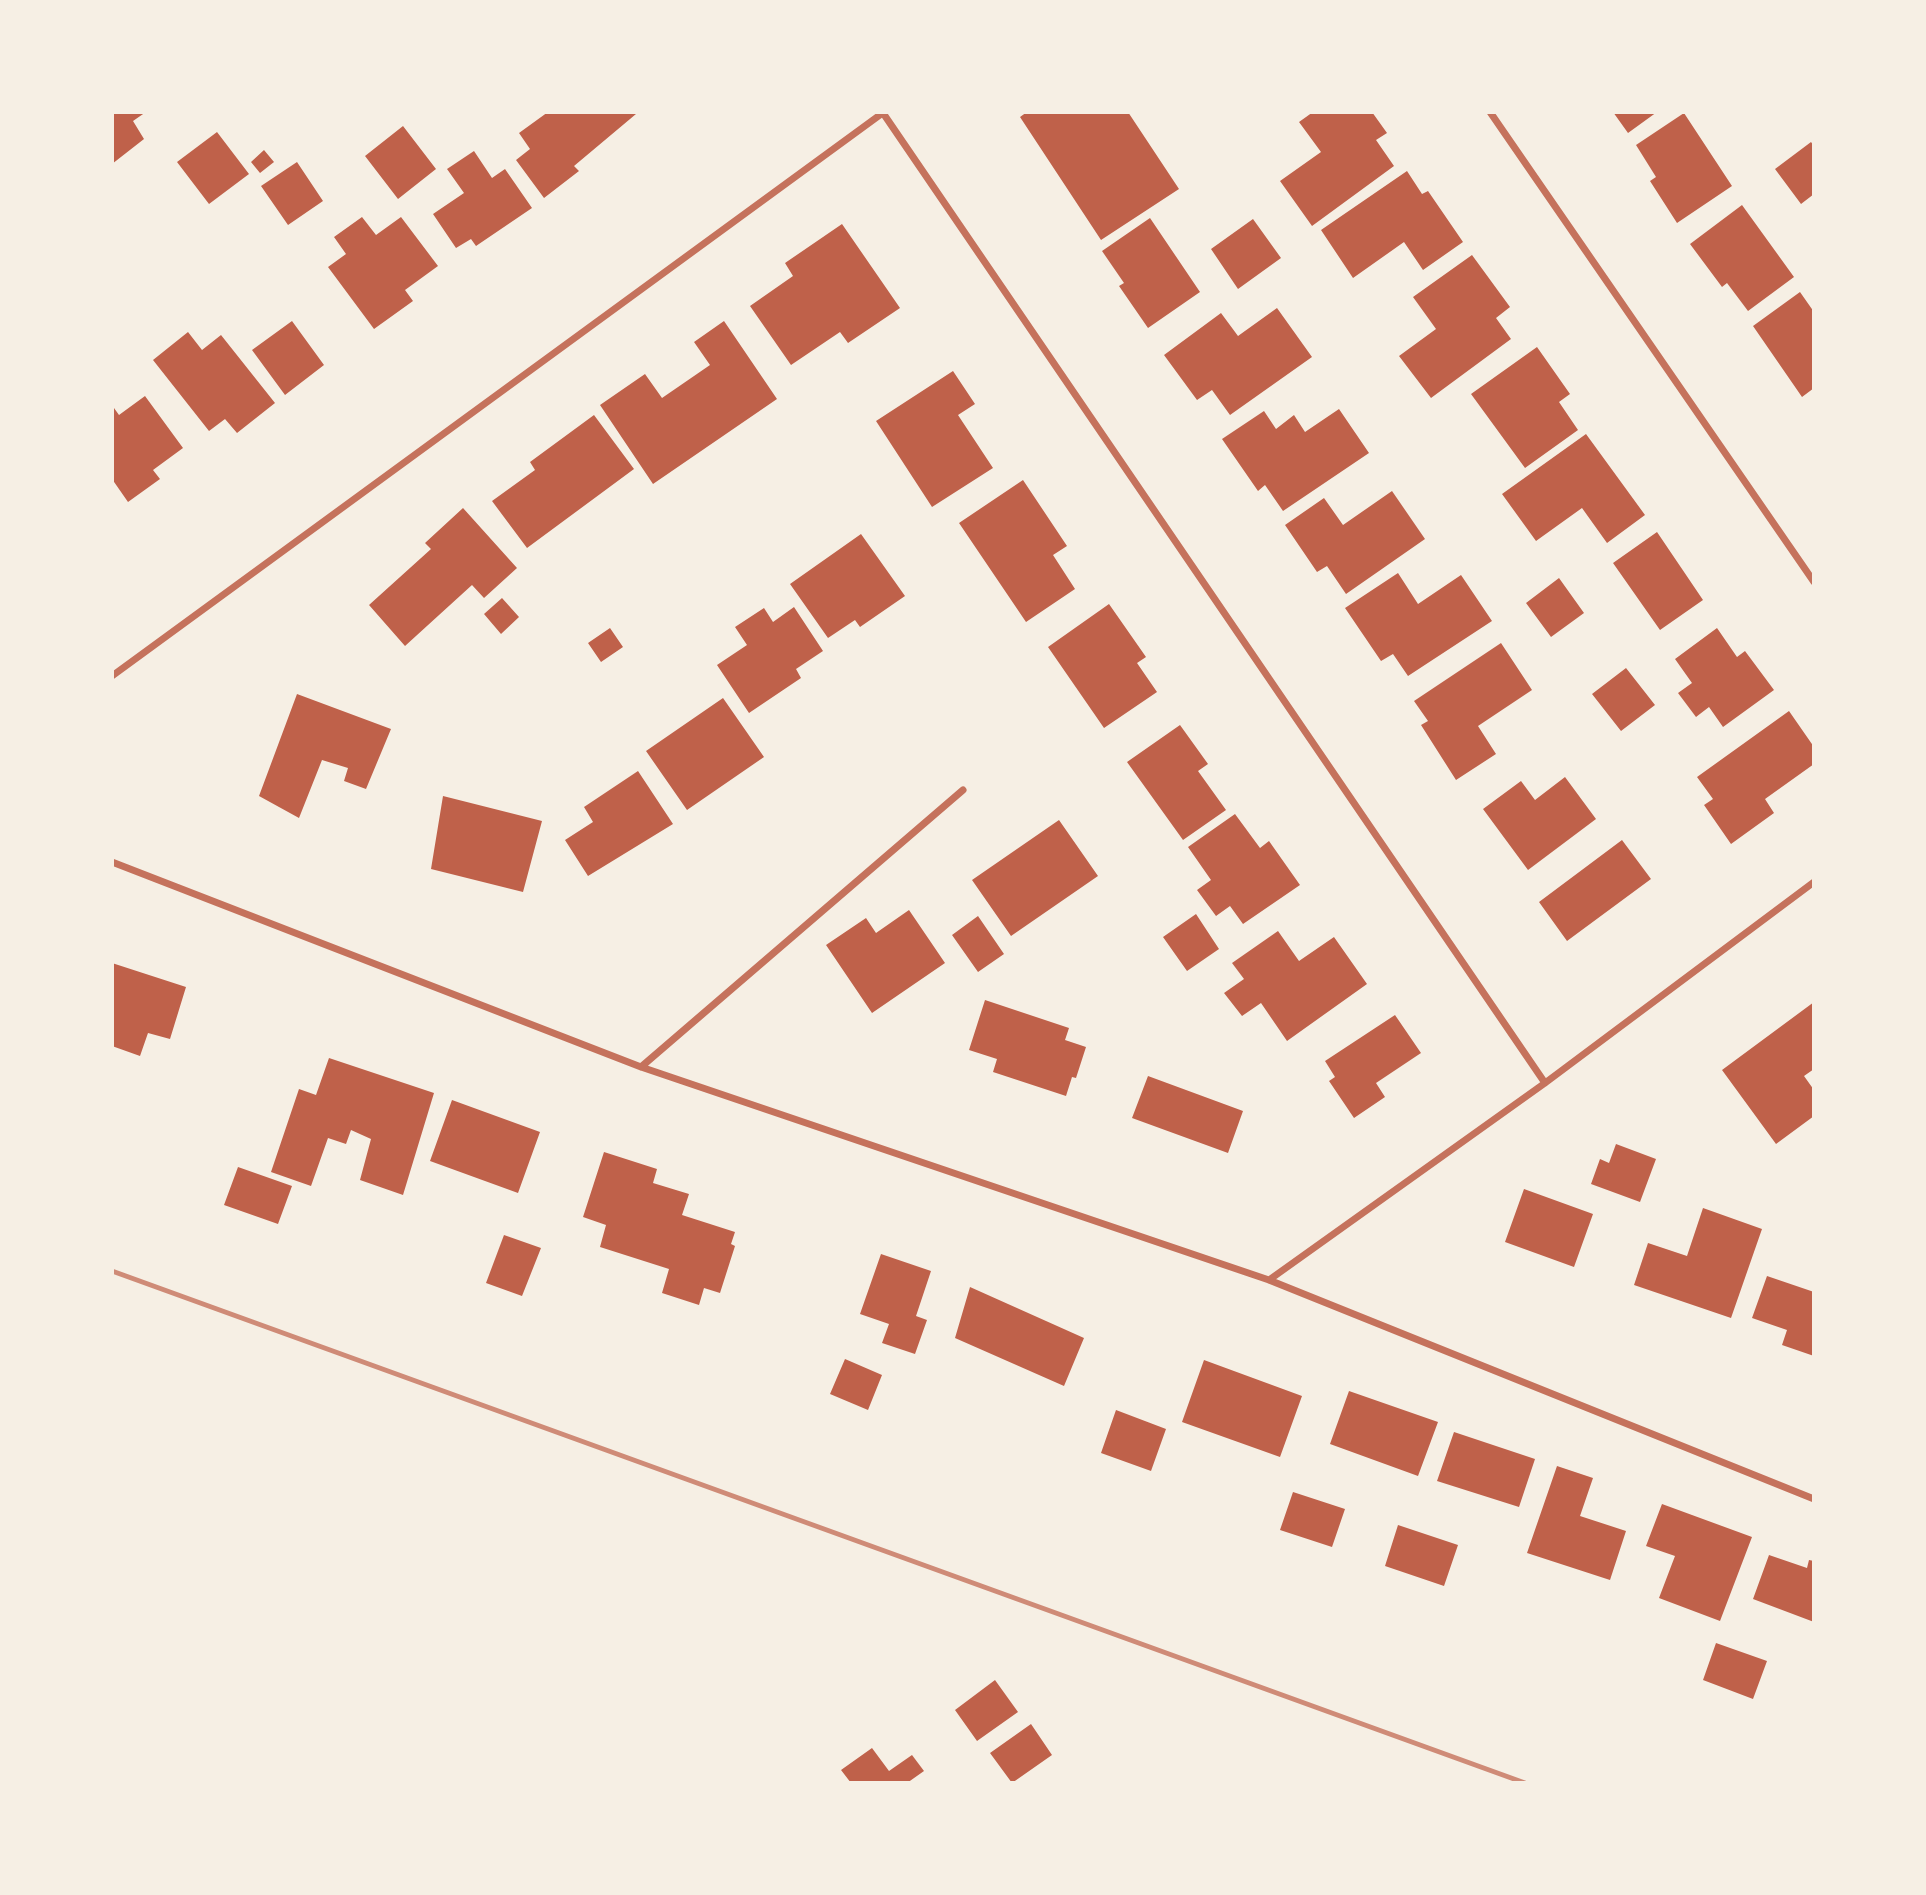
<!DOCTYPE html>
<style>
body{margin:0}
#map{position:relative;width:1926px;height:1895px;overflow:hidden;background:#f6efe4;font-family:"PT Sans",sans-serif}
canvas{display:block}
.frame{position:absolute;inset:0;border:114px solid #f6efe4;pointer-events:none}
</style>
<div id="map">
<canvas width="1926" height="1895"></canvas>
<div class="frame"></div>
</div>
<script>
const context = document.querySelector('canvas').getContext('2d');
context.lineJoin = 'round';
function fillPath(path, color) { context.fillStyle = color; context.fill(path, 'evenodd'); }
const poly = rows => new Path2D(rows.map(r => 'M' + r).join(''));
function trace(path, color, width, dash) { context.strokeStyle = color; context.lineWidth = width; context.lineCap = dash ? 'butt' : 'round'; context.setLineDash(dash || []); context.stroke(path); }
const building = poly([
 [112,112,146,112,133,121,144,139,112,164],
 [548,112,635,112,636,114,574,166,579,171,544,198,516,160,530,149,519,133],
 [1027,112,1128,112,1179,189,1101,240,1020,117],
 [1313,112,1372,112,1387,133,1376,140,1394,166,1312,226,1280,181,1321,152,1299,122],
 [1613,112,1657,112,1628,133],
 [1684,113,1732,186,1677,223,1650,181,1656,177,1636,145],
 [403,126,436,169,398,199,365,156],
 [217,132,249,174,209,204,177,162],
 [1811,142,1814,146,1814,194,1801,204,1775,169],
 [264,150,274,162,260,173,251,162],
 [474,151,492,178,505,169,532,208,476,246,471,239,456,248,433,214,464,193,447,169],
 [297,162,323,201,288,225,261,186],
 [1407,171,1422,194,1428,191,1463,242,1423,270,1404,242,1353,278,1321,230],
 [1742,205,1794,277,1748,311,1727,283,1722,287,1690,244],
 [362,217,376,235,401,217,438,266,405,290,413,301,374,329,328,267,346,254,334,237],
 [1150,218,1200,292,1148,328,1119,286,1124,283,1102,251],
 [1253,219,1281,258,1238,289,1211,249],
 [842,224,900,308,848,343,840,332,791,365,750,306,793,276,785,263],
 [1472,255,1510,307,1496,318,1511,339,1431,398,1399,356,1436,329,1413,297],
 [1800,292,1814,312,1814,388,1802,397,1753,326],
 [1277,308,1312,357,1230,415,1212,390,1197,400,1164,355,1221,313,1238,336],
 [292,321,324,365,285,395,252,350],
 [724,321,777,399,653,484,600,405,645,374,662,398,710,365,694,342],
 [188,332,202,350,221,335,275,403,237,433,225,419,209,431,153,360],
 [1537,347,1570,394,1559,402,1578,430,1525,468,1471,394],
 [953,371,975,404,958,415,993,468,932,507,876,421],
 [145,396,183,448,153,470,160,479,128,502,112,479,112,410,114,408,119,415],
 [1339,409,1369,453,1283,511,1265,485,1258,491,1222,439,1264,411,1276,429,1294,415,1305,432],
 [594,415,634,469,527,548,492,501,535,470,530,462],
 [1586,434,1645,515,1607,543,1582,508,1536,541,1502,494],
 [1023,480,1067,546,1053,555,1075,589,1026,622,959,523],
 [1392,491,1425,539,1346,594,1327,566,1317,572,1285,525,1324,498,1343,525],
 [463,508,517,568,484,598,472,585,405,646,369,605,431,549,425,543],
 [1657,532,1703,600,1660,630,1613,563],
 [861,534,905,596,860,627,855,620,828,638,790,584],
 [1398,573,1418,604,1461,575,1492,621,1408,676,1393,654,1381,661,1345,608],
 [1559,578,1584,613,1551,637,1526,603],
 [502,598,519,617,501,634,484,614],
 [1109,604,1146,657,1137,663,1157,692,1104,728,1048,647],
 [794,607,823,651,796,669,801,678,749,713,717,665,747,645,735,627,764,608,773,622],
 [610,628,623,647,601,662,588,643],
 [1717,628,1737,657,1745,651,1774,690,1723,727,1709,707,1696,717,1678,693,1692,683,1675,659],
 [1501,643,1532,690,1478,726,1496,754,1456,780,1421,725,1428,721,1414,701],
 [1626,668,1655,705,1621,731,1592,694],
 [297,694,391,729,366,789,344,781,348,768,322,760,299,818,259,796],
 [723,698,764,757,687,810,646,751],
 [1789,711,1814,747,1814,764,1765,799,1774,813,1731,844,1704,805,1713,799,1697,777],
 [1180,725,1208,764,1198,771,1226,810,1183,840,1127,762],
 [638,771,673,824,588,876,565,840,593,822,584,807],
 [1565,777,1596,819,1528,870,1483,809,1521,781,1535,800],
 [443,796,542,821,523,892,431,869],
 [1235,814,1260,848,1269,841,1300,885,1243,924,1230,906,1216,916,1197,890,1211,880,1188,847],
 [1059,820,1098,876,1011,936,972,880],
 [1622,840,1651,879,1567,941,1539,902],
 [909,910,945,963,872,1013,826,945,866,918,876,933],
 [1196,914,1219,949,1187,971,1163,937],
 [978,916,1004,954,978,972,952,935],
 [1278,931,1299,961,1334,937,1367,984,1287,1041,1261,1003,1242,1016,1224,993,1244,979,1232,963],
 [112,963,186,987,170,1039,148,1033,140,1056,112,1046],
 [985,1000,1069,1028,1065,1040,1086,1047,1076,1078,1072,1077,1066,1096,993,1072,997,1059,969,1050],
 [1814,1002,1814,1069,1804,1076,1814,1090,1814,1116,1776,1144,1722,1070],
 [1395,1015,1421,1053,1376,1083,1385,1097,1354,1118,1329,1081,1335,1077,1325,1061],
 [329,1058,434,1093,403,1195,360,1180,371,1139,351,1130,346,1144,328,1138,311,1186,271,1172,299,1089,316,1095],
 [1148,1076,1243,1111,1228,1153,1132,1118],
 [452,1100,540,1132,518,1193,430,1161],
 [1616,1144,1656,1159,1640,1202,1591,1184,1600,1159,1609,1163],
 [604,1152,657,1169,653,1183,689,1194,682,1215,735,1232,731,1244,735,1246,720,1293,704,1288,699,1305,662,1293,669,1269,600,1247,606,1225,583,1217],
 [238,1167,292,1186,278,1224,224,1205],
 [1524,1189,1593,1214,1574,1267,1505,1242],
 [1703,1208,1762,1229,1731,1318,1634,1285,1648,1243,1687,1256],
 [504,1235,541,1248,522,1296,486,1283],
 [881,1254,931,1271,916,1316,927,1320,915,1354,882,1343,889,1324,860,1314],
 [1767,1276,1814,1292,1814,1356,1782,1345,1787,1330,1752,1318],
 [970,1287,1084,1338,1064,1386,955,1338],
 [845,1359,882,1375,868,1410,830,1394],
 [1204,1360,1302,1396,1280,1457,1182,1422],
 [1349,1391,1438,1422,1418,1476,1330,1444],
 [1116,1410,1166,1429,1151,1471,1101,1453],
 [1454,1432,1535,1459,1519,1507,1437,1481],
 [1557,1466,1593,1478,1580,1516,1626,1531,1610,1580,1527,1553],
 [1293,1492,1345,1509,1332,1547,1280,1530],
 [1662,1504,1752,1537,1720,1621,1659,1598,1675,1556,1646,1546],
 [1398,1525,1458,1545,1444,1586,1385,1566],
 [1769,1555,1807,1568,1809,1560,1814,1561,1814,1622,1753,1599],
 [1716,1643,1767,1661,1753,1699,1703,1680],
 [995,1680,1018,1712,977,1741,955,1710],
 [1031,1724,1052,1755,1012,1783,990,1753],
 [872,1748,889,1771,912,1755,924,1771,907,1783,851,1783,841,1770]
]);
const minor = poly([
 [1490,112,1814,582],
 [883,113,1545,1083],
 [112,676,884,112],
 [112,862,641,1067,1269,1280,1814,1499],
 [641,1067,963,790],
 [1269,1280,1545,1083,1814,882]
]);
const rail = poly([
 [112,1271,1525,1783]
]);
fillPath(building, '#bf614a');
trace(minor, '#c5725c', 7);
trace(rail, '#cf8b77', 5);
</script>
